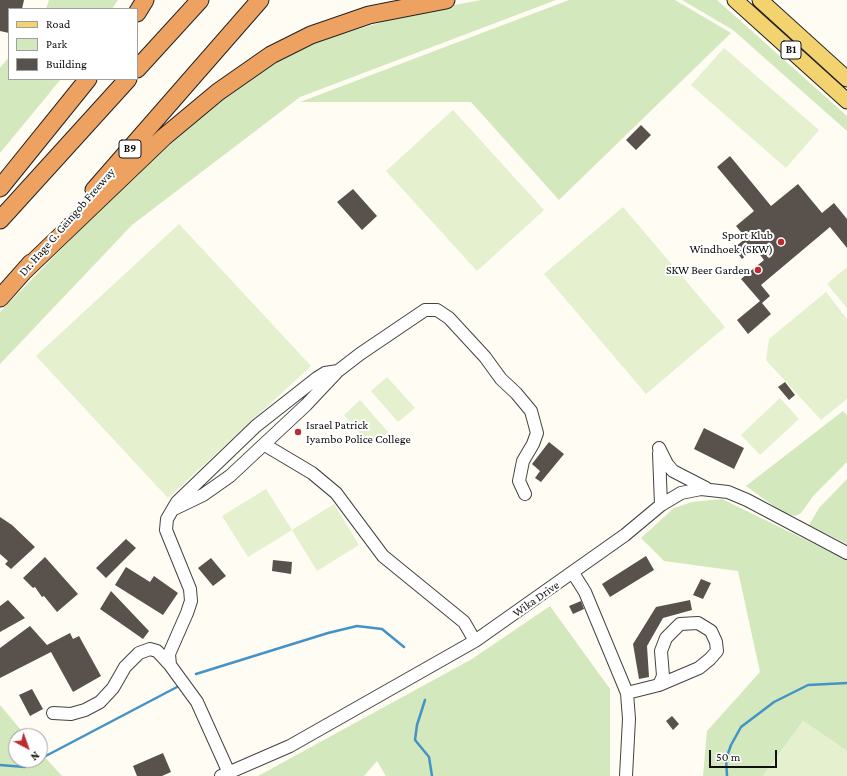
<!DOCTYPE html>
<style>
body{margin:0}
#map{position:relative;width:847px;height:776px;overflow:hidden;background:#fefcf3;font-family:"Crimson Pro",serif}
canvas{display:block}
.legend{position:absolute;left:8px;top:8px;width:130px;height:72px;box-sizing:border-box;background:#fff;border:1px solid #9f9f9f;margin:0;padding:5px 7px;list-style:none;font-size:12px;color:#101010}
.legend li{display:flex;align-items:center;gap:8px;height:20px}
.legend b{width:20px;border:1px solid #9f9f9f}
.north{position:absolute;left:8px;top:728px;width:40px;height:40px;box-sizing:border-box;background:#fff;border:1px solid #9f9f9f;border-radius:50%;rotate:139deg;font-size:11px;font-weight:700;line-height:16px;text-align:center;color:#101010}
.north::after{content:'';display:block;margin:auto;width:14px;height:18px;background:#bb2c32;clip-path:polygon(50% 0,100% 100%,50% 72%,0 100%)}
.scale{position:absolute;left:709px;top:750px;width:68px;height:18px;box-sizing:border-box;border:2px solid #101010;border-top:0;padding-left:5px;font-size:12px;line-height:14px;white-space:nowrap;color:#101010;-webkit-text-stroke:3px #fff;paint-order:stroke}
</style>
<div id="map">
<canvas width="847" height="776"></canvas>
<ul class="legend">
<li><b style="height:5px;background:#f3d36f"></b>Road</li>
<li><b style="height:11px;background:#d3e8bd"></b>Park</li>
<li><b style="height:11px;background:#58514c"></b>Building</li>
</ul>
<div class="north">N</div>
<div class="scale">50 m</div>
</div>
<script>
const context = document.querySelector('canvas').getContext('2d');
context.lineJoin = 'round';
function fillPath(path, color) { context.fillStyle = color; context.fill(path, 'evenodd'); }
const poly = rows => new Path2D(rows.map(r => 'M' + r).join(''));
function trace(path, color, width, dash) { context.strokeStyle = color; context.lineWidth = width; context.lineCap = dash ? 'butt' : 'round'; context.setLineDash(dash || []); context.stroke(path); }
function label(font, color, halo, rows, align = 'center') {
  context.font = font + ' "Crimson Pro",serif'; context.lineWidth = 4; context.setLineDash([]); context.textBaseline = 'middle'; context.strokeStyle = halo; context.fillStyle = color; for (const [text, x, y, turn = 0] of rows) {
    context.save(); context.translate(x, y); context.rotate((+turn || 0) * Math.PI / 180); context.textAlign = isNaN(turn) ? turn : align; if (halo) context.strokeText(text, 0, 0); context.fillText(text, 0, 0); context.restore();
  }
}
const green = poly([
 [49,0,118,0,112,9,46,9],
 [482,0,556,0,300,97,132,225,0,364,0,312,121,188,240,83,272,64,322,40,416,12],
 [569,0,675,0,731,33,559,200,471,102,300,102],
 [682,0,717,0,847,116,847,131,733,30],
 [9,57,9,79,61,79,0,153,0,68],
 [843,411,847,415,847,462,814,495,801,513,795,516,782,512,746,486],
 [847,479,847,544,809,525,819,508],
 [722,499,847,560,847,751,803,721,763,776,703,776,707,731,760,672,738,571,664,561,641,538,674,508,692,502],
 [550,606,610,689,610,776,386,776,377,761,364,776,258,776,472,659],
 [0,705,26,736,16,736,16,760,40,760,40,752,62,776,0,776]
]);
const pitch = poly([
 [724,48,819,130,786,168,691,85],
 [453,110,544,210,477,271,386,171],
 [623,207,725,327,646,394,544,274],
 [179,224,311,366,168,498,36,356],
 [847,267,847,308,827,284],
 [826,292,847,319,847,399,821,420,766,360,769,339],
 [387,377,415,408,398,422,371,391],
 [780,398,799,419,760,455,741,435],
 [360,400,388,432,371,446,344,415],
 [266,489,292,530,334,504,359,545,317,571,292,530,248,557,222,516],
 [803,721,847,751,847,776,763,776]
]);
const stream = poly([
 [196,674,328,633,357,626,382,629,404,647],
 [425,700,417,725,415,740,429,757,432,776],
 [40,759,177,687],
 [0,765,25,767,38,760],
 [727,776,726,759,731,745,741,727,774,702,808,685,847,683]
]);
const building = poly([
 [0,0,24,0,22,9,9,9,9,33,0,31],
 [641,125,651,135,636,150,626,140],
 [730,156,771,206,798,184,822,213,834,203,847,219,847,248,830,227,761,285,770,296,762,303,771,314,748,334,737,320,760,301,741,279,764,260,755,248,742,259,734,248,746,238,736,226,754,211,717,167],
 [353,189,377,216,362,230,337,202],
 [785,382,795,395,789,400,778,387],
 [704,428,744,448,734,469,694,449],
 [549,442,564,454,541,482,535,478,540,471,532,464],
 [0,517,12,525,35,547,11,569,5,564,8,561,0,554],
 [126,539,136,548,106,578,96,568],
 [646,556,654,570,610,597,602,584],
 [45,557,78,594,57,612,44,596,42,597,35,587,33,588,23,578],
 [211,558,226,576,213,586,198,568],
 [273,560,292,562,291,574,272,571],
 [126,567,150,582,154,576,178,593,163,615,115,585],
 [701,579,711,583,703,599,693,595],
 [111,591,149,631,143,639,100,609],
 [8,600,25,618,0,632,0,606],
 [690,600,692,610,663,618,647,646,649,677,639,679,633,644,656,607],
 [581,601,584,609,573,614,569,606],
 [30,626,47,645,70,633,73,639,79,636,101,676,73,692,51,652,0,678,0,648],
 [32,689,43,709,30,716,19,695],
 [672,716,679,724,673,730,666,721],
 [163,753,171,772,162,776,137,776,133,766]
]);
const minor = poly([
 [265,445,312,473,336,493,383,556,464,622,475,641],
 [659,448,667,464,673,471,706,488],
 [659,453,661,505],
 [174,509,203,495,230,476,306,405,338,371,360,354,425,310,437,310,449,318,485,357,501,379,516,393,531,411,537,433,533,444,523,461,519,481,525,494],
 [573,573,585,592,627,693,629,719,626,776],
 [170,665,169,654,187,613,191,601,190,589,166,530,167,519,177,502,256,426,317,378,325,373,338,371],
 [627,693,659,685,663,676,661,651,666,638,680,624,698,623,711,631,716,642,717,651,710,659,699,668,659,685],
 [53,713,71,714,85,710,100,702,113,688,125,667,139,653,150,649,157,651,170,665,197,702,229,773],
 [221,776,290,746,475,641,625,535,661,505,681,493,701,489,728,492,747,500,847,553]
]);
const major = poly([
 [735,0,847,101],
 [760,0,847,79]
]);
const highway = poly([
 [137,13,145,0],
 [137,69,200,0],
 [0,188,88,79],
 [94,190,260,0],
 [0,220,128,79],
 [23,272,164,137,218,92,271,55,311,35,369,15,446,0],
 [0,298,31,263]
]);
const markers = [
 [781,242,4,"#bb2c32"],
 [758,270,4,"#bb2c32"],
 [298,432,4,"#bb2c32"]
];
const shields = [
 [791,50,20],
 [130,149,22]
];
const shieldNames = [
 ["B1",791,50],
 ["B9",130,149]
];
const streetNames = [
 ["Dr. Hage G. Geingob Freeway",67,222,-49],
 ["Wika Drive",536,599,-35]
];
const poiNames = [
 ["Sport Klub",773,235],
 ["Windhoek (SKW)",773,249],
 ["SKW Beer Garden",750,270],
 ["Israel Patrick",306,425,"left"],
 ["Iyambo Police College",306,439,"left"]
];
fillPath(green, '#d3e8bd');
fillPath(pitch, '#e4f0ce');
trace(stream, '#4392c8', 2.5);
fillPath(building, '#58514c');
trace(minor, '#434343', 14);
trace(major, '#212121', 17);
trace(highway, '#212121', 19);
trace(minor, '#fff', 12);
trace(major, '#f3d36f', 15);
trace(highway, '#eea261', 17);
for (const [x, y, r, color] of markers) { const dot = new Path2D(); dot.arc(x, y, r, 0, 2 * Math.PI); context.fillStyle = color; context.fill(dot); trace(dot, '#fff', 1.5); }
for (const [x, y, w] of shields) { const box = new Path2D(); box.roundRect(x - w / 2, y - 9, w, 18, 3); context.fillStyle = '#fff'; context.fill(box); trace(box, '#101010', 1); }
label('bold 11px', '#101010', null, shieldNames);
label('12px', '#101010', '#fff', streetNames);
label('12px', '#101010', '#fff', poiNames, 'right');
</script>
